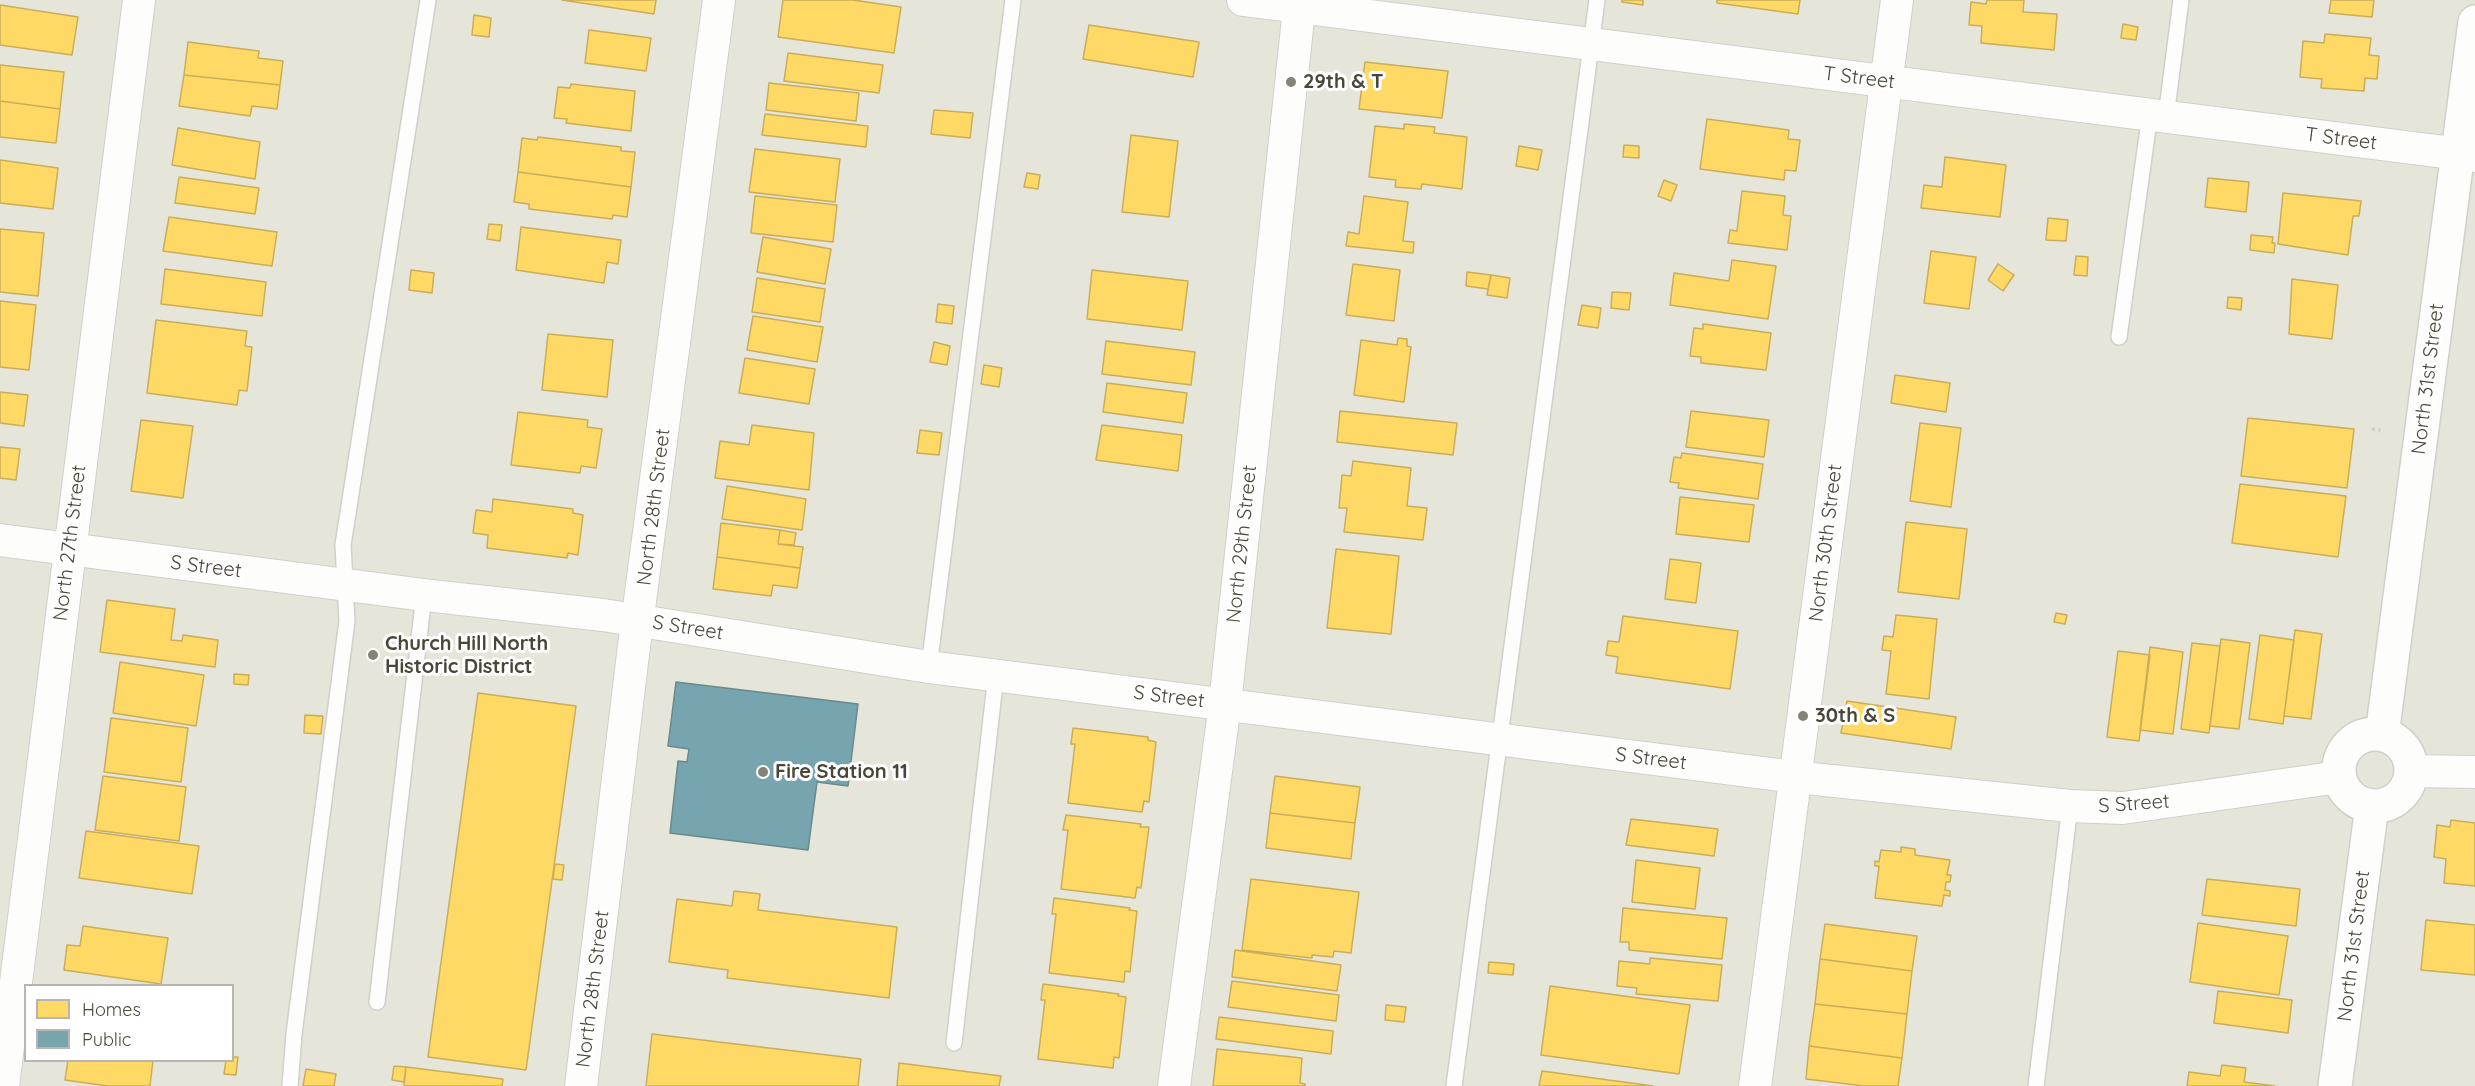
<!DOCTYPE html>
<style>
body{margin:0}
#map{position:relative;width:2475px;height:1086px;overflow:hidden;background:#f2f2ed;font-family:Quicksand,sans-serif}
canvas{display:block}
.legend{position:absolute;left:24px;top:984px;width:210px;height:78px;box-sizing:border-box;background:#fff;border:2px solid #b7b5af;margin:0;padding:8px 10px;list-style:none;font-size:18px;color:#4a4738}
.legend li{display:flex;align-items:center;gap:12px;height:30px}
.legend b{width:30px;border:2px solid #b7b5af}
</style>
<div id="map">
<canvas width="2475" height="1086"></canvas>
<ul class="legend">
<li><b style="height:16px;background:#ffd966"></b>Homes</li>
<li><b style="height:16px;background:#76a5af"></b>Public</li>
</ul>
</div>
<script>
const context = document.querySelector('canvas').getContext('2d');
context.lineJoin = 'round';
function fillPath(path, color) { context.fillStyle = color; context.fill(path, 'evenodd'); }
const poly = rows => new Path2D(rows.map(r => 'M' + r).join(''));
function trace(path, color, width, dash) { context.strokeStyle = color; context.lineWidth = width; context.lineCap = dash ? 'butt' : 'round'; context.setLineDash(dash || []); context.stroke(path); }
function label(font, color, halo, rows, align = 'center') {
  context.font = font + ' Quicksand,sans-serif'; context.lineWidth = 6; context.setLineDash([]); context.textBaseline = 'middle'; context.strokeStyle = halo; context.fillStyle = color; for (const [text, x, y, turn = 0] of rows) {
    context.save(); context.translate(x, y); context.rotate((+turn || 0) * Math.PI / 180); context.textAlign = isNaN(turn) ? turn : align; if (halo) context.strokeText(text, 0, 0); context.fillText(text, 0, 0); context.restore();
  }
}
const residential = poly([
 [0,0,2475,0,2475,1086,0,1086],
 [26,986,232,986,232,1060,26,1060]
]);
const homes = poly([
 [562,0,656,0,654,14,562,0],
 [783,0,853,0,901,7,894,53,778,37,783,0],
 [1622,0,1643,0,1643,5,1622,2,1622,0],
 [1717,0,1800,0,1798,14,1717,3,1717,0],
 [1987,0,2024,0,2023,12,2057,14,2054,50,1981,43,1982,26,1969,25,1971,2,1986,4,1987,0],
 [2331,0,2374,0,2372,17,2329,13,2331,0],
 [0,5,78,17,72,55,0,45,0,5],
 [474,15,491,18,489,37,472,35,474,15],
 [2123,24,2138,27,2136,40,2121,38,2123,24],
 [1089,25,1199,42,1193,77,1083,59,1089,25],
 [589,30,651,38,646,71,585,63,589,30],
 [2325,34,2371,38,2369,55,2379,56,2377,79,2365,78,2364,91,2321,88,2322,79,2300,77,2303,41,2324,43,2325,34],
 [188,42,259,51,258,58,283,61,280,85,184,75,188,42],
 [788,53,883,65,879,93,784,81,788,53],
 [1365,62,1448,71,1442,118,1359,109,1365,62],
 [0,65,64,72,60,109,0,101,0,65],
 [184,75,280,85,277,109,252,106,250,116,179,106,184,75],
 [769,83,859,93,856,121,766,110,769,83],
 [571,84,635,91,631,131,566,123,567,119,554,118,558,87,570,88,571,84],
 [0,101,60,109,56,143,0,137,0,101],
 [934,110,973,113,970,138,931,134,934,110],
 [765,114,868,126,866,147,762,135,765,114],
 [1707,119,1789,130,1788,139,1800,140,1796,171,1785,170,1784,180,1700,169,1707,119],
 [1404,124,1435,127,1434,133,1467,137,1462,189,1422,184,1421,189,1395,187,1396,180,1369,177,1375,126,1404,129,1404,124],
 [178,128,260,142,255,179,172,165,178,128],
 [1131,135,1178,141,1169,217,1122,212,1131,135],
 [538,137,621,147,621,151,635,152,631,187,518,172,522,138,537,140,538,137],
 [1624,145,1639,146,1639,158,1623,157,1624,145],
 [1519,146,1542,150,1538,170,1516,166,1519,146],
 [755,149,840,159,835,202,749,192,755,149],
 [1945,157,2006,165,2000,217,1921,208,1924,185,1942,187,1945,157],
 [0,160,58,168,53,209,0,203,0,160],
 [518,172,631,187,627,217,613,215,612,219,529,209,529,204,514,202,518,172],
 [1027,173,1040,175,1038,189,1024,187,1027,173],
 [179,177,259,188,255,214,175,203,179,177],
 [2208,178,2249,182,2246,212,2205,207,2208,178],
 [1664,180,1677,185,1671,201,1658,196,1664,180],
 [1742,191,1785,196,1783,215,1791,216,1787,250,1728,243,1730,230,1737,231,1742,191],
 [2283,193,2361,201,2359,216,2353,216,2348,255,2278,244,2283,193],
 [755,196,837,205,833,242,751,233,755,196],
 [1364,196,1408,202,1403,241,1414,242,1413,253,1346,246,1348,232,1359,234,1364,196],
 [169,217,277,232,272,266,163,251,169,217],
 [2048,218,2068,220,2066,241,2046,240,2048,218],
 [489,224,502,225,500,241,487,239,489,224],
 [521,227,621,240,618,264,607,262,604,283,516,270,521,227],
 [0,229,44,233,38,296,0,292,0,229],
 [2251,235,2273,237,2272,243,2275,243,2274,253,2250,250,2251,235],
 [763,237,831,249,825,284,757,272,763,237],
 [1931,251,1976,257,1969,309,1924,303,1931,251],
 [2076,256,2088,257,2087,276,2074,275,2076,256],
 [1732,260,1776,266,1768,319,1670,305,1674,273,1729,281,1732,260],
 [1353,264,1400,270,1394,321,1346,315,1353,264],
 [1998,264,2014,275,2003,291,1988,280,1998,264],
 [165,269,266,282,262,316,161,304,165,269],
 [411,270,434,273,432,293,409,290,411,270],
 [1092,270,1188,281,1182,330,1087,319,1092,270],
 [1467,272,1491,275,1488,289,1466,286,1467,272],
 [1491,275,1510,278,1507,298,1487,295,1491,275],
 [757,278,825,289,820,322,752,312,757,278],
 [2292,279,2338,285,2332,339,2289,334,2292,279],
 [1612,292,1631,293,1629,310,1611,308,1612,292],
 [2228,297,2242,298,2241,310,2227,308,2228,297],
 [0,301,36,305,29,370,0,367,0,301],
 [938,304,954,306,952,324,936,322,938,304],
 [1582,305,1601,308,1598,328,1578,325,1582,305],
 [753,316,823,327,817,362,747,350,753,316],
 [156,320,247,331,245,346,252,347,247,391,239,390,237,405,147,393,156,320],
 [1703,324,1771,333,1766,370,1701,363,1701,357,1690,356,1694,328,1703,329,1703,324],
 [548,334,613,340,607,397,542,390,548,334],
 [1398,338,1407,339,1407,346,1411,347,1404,402,1354,395,1361,340,1397,345,1398,338],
 [1106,341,1195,352,1191,385,1102,374,1106,341],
 [934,342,950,346,947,365,930,362,934,342],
 [745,358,815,369,809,404,739,393,745,358],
 [984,365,1002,368,999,387,981,384,984,365],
 [1895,375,1950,383,1946,412,1891,403,1895,375],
 [1107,383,1187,393,1183,423,1103,412,1107,383],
 [0,392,28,395,24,426,0,423,0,392],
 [1340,411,1457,423,1453,455,1337,442,1340,411],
 [1691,411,1769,420,1764,457,1686,447,1691,411],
 [518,412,588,420,587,427,602,429,596,468,581,466,580,473,511,465,518,412],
 [2248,418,2354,429,2347,488,2241,476,2248,418],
 [141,420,193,426,183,498,131,491,141,420],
 [1920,423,1961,428,1951,507,1910,501,1920,423],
 [752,425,814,433,809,490,715,478,720,441,749,445,752,425],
 [1102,425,1182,435,1178,471,1096,460,1102,425],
 [920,430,942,433,939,455,917,453,920,430],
 [0,447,20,449,16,480,0,478,0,447],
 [1682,453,1763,464,1758,499,1678,488,1679,483,1670,482,1674,457,1681,458,1682,453],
 [1353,461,1411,468,1407,506,1427,508,1423,540,1344,532,1347,508,1339,508,1342,475,1351,476,1353,461],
 [2240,484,2346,496,2338,557,2232,543,2240,484],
 [727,486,806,499,802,530,722,519,727,486],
 [1680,497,1754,505,1749,542,1676,534,1680,497],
 [493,499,573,509,573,513,583,515,578,555,568,553,567,558,487,548,488,535,473,533,476,510,492,512,493,499],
 [1906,522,1967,529,1959,599,1898,592,1906,522],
 [721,523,780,530,778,544,803,547,800,568,717,557,721,523],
 [780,530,796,533,794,545,778,544,780,530],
 [1336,549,1399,556,1391,634,1327,628,1336,549],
 [717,557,800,568,797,588,773,585,771,596,713,589,717,557],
 [1670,559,1701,563,1696,603,1665,599,1670,559],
 [107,600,175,609,171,640,182,641,183,635,218,640,215,667,100,652,107,600],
 [2056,613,2067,615,2065,624,2054,622,2056,613],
 [1896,615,1937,619,1929,699,1886,694,1891,651,1882,650,1884,636,1893,637,1896,615],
 [1623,616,1738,631,1730,689,1616,673,1618,657,1606,655,1608,641,1619,642,1623,616],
 [2295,630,2322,634,2311,719,2284,716,2295,630],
 [2260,635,2294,640,2283,724,2249,719,2260,635],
 [2221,639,2250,643,2239,729,2210,726,2221,639],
 [2192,643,2220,646,2209,733,2181,729,2192,643],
 [2150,647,2183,652,2173,734,2140,730,2150,647],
 [2118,651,2150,655,2139,741,2107,737,2118,651],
 [120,662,204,675,196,726,113,713,120,662],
 [234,674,249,675,248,685,234,684,234,674],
 [478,693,576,706,526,1070,428,1057,478,693],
 [1847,701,1956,717,1951,749,1841,733,1847,701],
 [305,715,323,716,321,734,304,733,305,715],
 [111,718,188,728,181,782,104,772,111,718],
 [1073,728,1148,737,1148,740,1156,742,1149,802,1144,801,1142,812,1068,803,1075,744,1071,744,1073,728],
 [103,776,186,787,179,841,95,830,103,776],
 [1275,776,1360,787,1355,823,1270,813,1275,776],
 [1270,813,1355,823,1351,859,1266,848,1270,813],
 [1066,815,1141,824,1140,827,1149,827,1141,888,1137,887,1135,898,1061,889,1068,830,1063,830,1066,815],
 [1631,819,1718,829,1714,856,1626,845,1631,819],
 [2451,820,2475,823,2475,886,2444,883,2446,859,2434,857,2437,825,2450,827,2451,820],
 [86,831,199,846,192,894,79,878,86,831],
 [1901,847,1915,849,1915,855,1950,860,1947,875,1951,875,1950,882,1946,882,1945,890,1950,891,1950,896,1944,895,1942,906,1875,898,1879,866,1875,866,1875,861,1879,862,1881,850,1901,852,1901,847],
 [1636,860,1700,868,1695,909,1632,902,1636,860],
 [555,864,564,865,562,880,553,879,555,864],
 [1251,879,1359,892,1351,953,1334,951,1333,957,1312,955,1312,958,1242,950,1251,879],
 [2207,879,2300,889,2296,926,2202,915,2207,879],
 [734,891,760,894,758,910,897,927,889,998,727,978,728,970,669,962,677,899,732,906,734,891],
 [1054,898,1130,908,1129,910,1137,911,1130,972,1125,971,1124,982,1049,973,1056,914,1052,914,1054,898],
 [1623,908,1727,918,1722,959,1629,950,1629,942,1620,942,1623,908],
 [2426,920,2475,925,2475,975,2421,970,2426,920],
 [2198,923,2288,936,2279,995,2190,982,2198,923],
 [1825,924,1917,936,1912,971,1820,959,1825,924],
 [83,926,168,938,161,984,64,970,67,945,80,946,83,926],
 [1235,950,1341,965,1337,991,1232,977,1235,950],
 [1650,958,1722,965,1718,1001,1636,994,1637,988,1617,986,1619,961,1650,964,1650,958],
 [1820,959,1912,971,1907,1014,1815,1004,1820,959],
 [1489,962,1514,964,1513,975,1488,973,1489,962],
 [1232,981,1339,995,1336,1021,1228,1007,1232,981],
 [1043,984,1119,994,1118,996,1126,997,1119,1058,1114,1057,1113,1068,1038,1059,1045,1000,1041,1000,1043,984],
 [1550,986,1690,1005,1679,1074,1541,1055,1550,986],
 [2218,991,2292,1000,2288,1033,2214,1023,2218,991],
 [1815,1004,1907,1014,1902,1058,1809,1046,1815,1004],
 [1386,1005,1406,1007,1404,1022,1385,1020,1386,1005],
 [1219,1017,1333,1031,1331,1054,1216,1039,1219,1017],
 [652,1034,861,1059,858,1086,646,1086,652,1034],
 [1809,1046,1902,1058,1898,1086,1864,1086,1806,1079,1809,1046],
 [1217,1049,1302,1058,1300,1083,1305,1084,1305,1086,1213,1086,1217,1049],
 [232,1057,238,1057,236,1075,224,1074,226,1060,232,1060,232,1057],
 [68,1060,153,1060,150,1086,108,1086,65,1080,68,1060],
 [899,1063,1001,1076,999,1086,897,1086,899,1063],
 [2222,1065,2246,1068,2244,1082,2275,1086,2187,1086,2189,1072,2220,1076,2222,1065],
 [394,1066,406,1067,404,1082,392,1080,394,1066],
 [406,1067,503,1079,502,1086,404,1086,406,1067],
 [306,1069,336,1074,334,1086,303,1086,306,1069],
 [1542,1071,1653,1086,1539,1086,1542,1071]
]);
const public = poly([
 [676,682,858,704,848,786,817,782,808,850,670,833,678,761,687,762,689,749,668,746,676,682]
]);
const path = poly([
 [2372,429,2384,431]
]);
const service = poly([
 [2166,117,2181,0],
 [2119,337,2150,114],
 [929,667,1013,0],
 [377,1002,424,595],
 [954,1043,996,675],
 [290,1086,294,1034,347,621,343,545,428,0],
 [1454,1086,1597,0],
 [2036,1086,2070,806]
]);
const minor = poly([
 [1243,0,2475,156],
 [0,540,424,595,603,615,929,667,1795,777,2070,806,2123,808,2339,777],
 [2411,771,2475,772],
 [3,1086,139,0],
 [581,1086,633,654,719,0],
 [1174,1086,1225,704,1300,0],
 [1755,1086,1897,0]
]);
const tertiary = poly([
 '2339 770a36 36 0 1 1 72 0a36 36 0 1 1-72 0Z',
 [2382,735,2475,22],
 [2335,1086,2372,806]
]);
const markers = [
 [1291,82,6,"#858377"],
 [373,655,6,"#858377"],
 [1803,716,6,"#858377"],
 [763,772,6,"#858377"]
];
const streetNames = [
 ["T Street",1859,78,7],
 ["T Street",2341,139,7],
 ["North 31st Street",2428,379,-83],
 ["North 28th Street",654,507,-83],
 ["North 27th Street",70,543,-83],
 ["North 30th Street",1826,543,-83],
 ["North 29th Street",1242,544,-84],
 ["S Street",206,567,7],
 ["S Street",688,628,9],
 ["S Street",1169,697,7],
 ["S Street",1651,759,7],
 ["S Street",2134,804,-4],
 ["North 31st Street",2354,946,-83],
 ["North 28th Street",593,989,-83]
];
const poiNames = [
 ["29th & T",1303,82],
 ["Church Hill North",385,644],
 ["Historic District",385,667],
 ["30th & S",1815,716],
 ["Fire Station 11",775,772]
];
fillPath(residential, '#e6e5da');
fillPath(homes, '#ffd966');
trace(homes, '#c9ad58', 1.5);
fillPath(public, '#76a5af');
trace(public, '#69898b', 1.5);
trace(service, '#d0d0ca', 18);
trace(minor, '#d0d0ca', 34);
trace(tertiary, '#d0d0ca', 36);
trace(path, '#d2d2cb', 4, [3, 3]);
trace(service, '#fdfdfc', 15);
trace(minor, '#fdfdfc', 32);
trace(tertiary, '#fdfdfc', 33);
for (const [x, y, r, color] of markers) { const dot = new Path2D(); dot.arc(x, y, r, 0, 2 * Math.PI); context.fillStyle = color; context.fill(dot); trace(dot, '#fff', 2); }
label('20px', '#4a4738', '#fff', streetNames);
label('bold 20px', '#4a4738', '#fff', poiNames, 'left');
</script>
